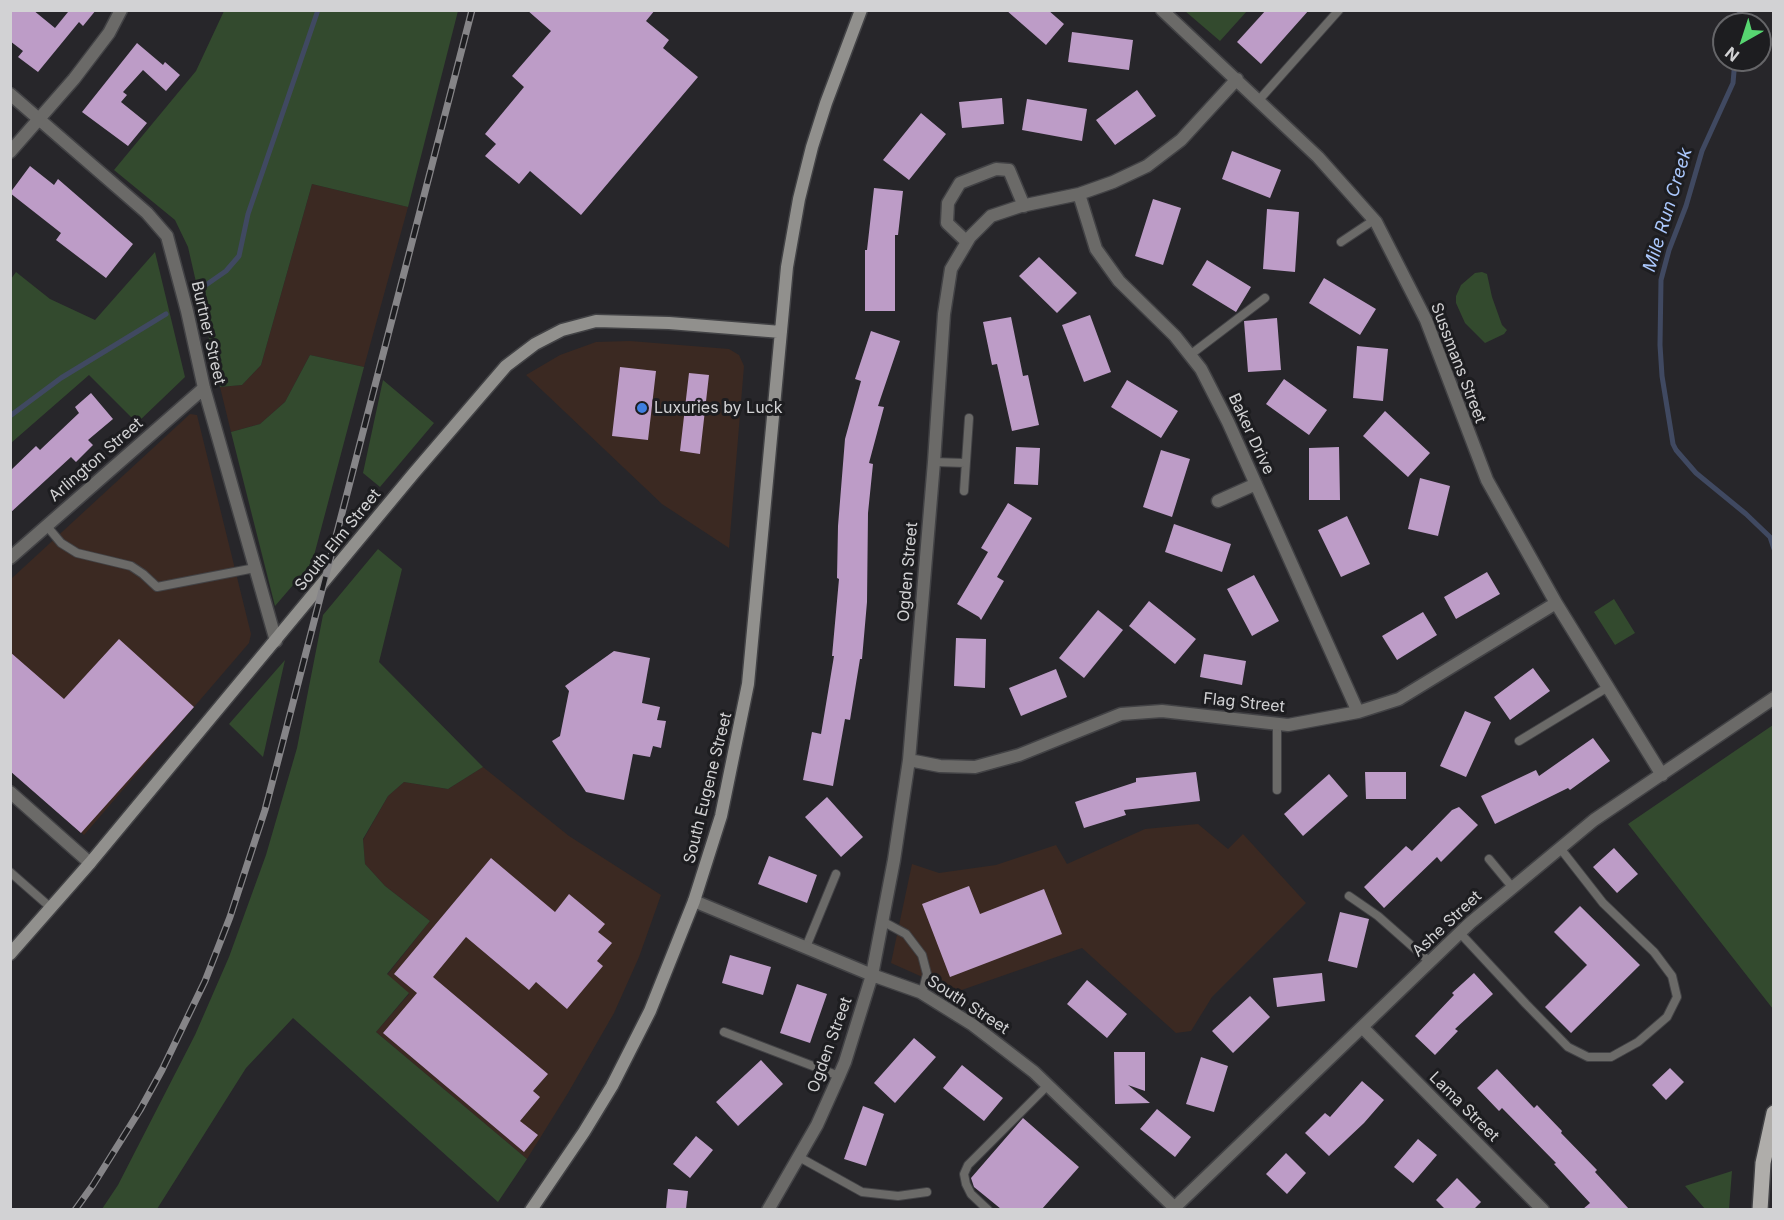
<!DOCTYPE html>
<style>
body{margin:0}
#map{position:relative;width:1784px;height:1220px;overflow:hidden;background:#27262a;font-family:Inter,sans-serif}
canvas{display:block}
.frame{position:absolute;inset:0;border:12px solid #d2d2d4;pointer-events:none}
.north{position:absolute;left:1712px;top:12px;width:60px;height:60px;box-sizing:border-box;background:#1d1d20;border:2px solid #656568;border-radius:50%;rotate:219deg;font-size:16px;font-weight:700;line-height:24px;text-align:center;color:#d2d2d4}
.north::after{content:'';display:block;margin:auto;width:21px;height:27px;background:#57d671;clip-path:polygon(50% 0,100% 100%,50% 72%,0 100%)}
</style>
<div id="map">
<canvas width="1784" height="1220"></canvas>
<div class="frame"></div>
<div class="north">N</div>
</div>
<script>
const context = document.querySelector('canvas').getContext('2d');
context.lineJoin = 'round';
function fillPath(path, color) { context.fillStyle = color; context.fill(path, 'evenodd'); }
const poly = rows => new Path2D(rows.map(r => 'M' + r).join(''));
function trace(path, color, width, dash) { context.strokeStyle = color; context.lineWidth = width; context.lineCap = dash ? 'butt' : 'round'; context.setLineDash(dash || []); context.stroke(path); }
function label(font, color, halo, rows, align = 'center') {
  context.font = font + ' Inter,sans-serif'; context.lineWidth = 6; context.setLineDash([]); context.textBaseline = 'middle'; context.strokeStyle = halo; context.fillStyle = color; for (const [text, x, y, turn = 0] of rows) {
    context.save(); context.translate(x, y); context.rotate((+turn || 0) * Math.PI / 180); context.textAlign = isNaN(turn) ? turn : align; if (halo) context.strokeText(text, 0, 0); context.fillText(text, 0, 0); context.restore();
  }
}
const commercial = poly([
 [312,184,408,207,364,367,310,355,285,402,260,424,231,432,220,387,242,385,261,365],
 [630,341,729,349,739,355,744,366,729,548,662,504,526,375,560,355,596,342],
 [190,414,197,415,251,634,249,643,84,835,11,771,11,579],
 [483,767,569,836,661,895,639,957,614,1013,568,1093,527,1159,376,1032,409,994,387,975,430,921,385,886,365,864,363,840,388,796,404,782,448,789],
 [1198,824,1228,849,1243,834,1306,903,1212,997,1191,1031,1176,1033,1082,948,956,992,891,963,912,864,939,873,996,865,1056,845,1067,864,1145,829]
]);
const green = poly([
 [224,11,458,11,408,207,312,184,261,365,242,385,220,387,188,247,175,220,114,170,196,71],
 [1185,11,1247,11,1220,41],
 [155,252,185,377,137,423,89,375,11,443,11,279,16,272,50,299,95,320],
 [1482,272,1487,274,1492,297,1502,325,1507,330,1504,334,1485,343,1465,323,1456,303,1456,296,1461,285,1475,273],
 [310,355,364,367,312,563,275,606,231,432,260,424,285,402],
 [383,380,434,423,380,487,363,473],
 [378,549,402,569,379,662,483,767,448,789,404,782,388,796,363,839,365,864,385,886,430,921,387,974,409,993,376,1032,527,1159,498,1202,293,1018,246,1068,157,1209,102,1209,118,1185,195,1035,229,957,266,855,297,748,323,615],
 [1614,599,1635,633,1615,645,1594,612],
 [285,660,263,757,229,724],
 [1773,725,1774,1008,1773,1009,1628,824],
 [1732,1171,1729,1209,1705,1209,1685,1186]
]);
const stream = poly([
 [1738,24,1740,10],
 [1735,60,1733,83,1702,151,1686,206,1669,250,1661,280,1660,345,1662,376,1673,444,1676,450,1696,473,1746,514,1770,537,1774,549],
 [203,287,226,271,239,256,248,214,318,10],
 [10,416,61,378,166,314]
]);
const building = poly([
 [10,10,33,10,55,28,68,12,66,10,96,10,83,26,79,22,38,72,18,57,23,51,10,41],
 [527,10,655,10,646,21,669,40,663,48,698,77,581,215,530,171,519,184,485,156,496,144,485,134,524,87,512,76,551,31],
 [1006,10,1048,10,1064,24,1046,45],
 [1266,10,1309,10,1261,64,1237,42],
 [1072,32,1133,40,1129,70,1068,62],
 [137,43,163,65,165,62,180,75,166,91,143,70,123,92,127,95,121,102,147,123,128,146,82,112],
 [1137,90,1156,116,1115,145,1096,120],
 [1002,98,1004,124,962,128,959,102],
 [1027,99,1087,109,1082,141,1022,130],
 [921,113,946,134,909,180,883,160],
 [1232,151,1281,170,1270,198,1222,179],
 [30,166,54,185,58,179,133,244,106,278,56,240,61,233,10,193],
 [874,188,903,191,898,235,895,235,895,311,865,311,865,250,867,250],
 [1153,199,1181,208,1163,265,1135,256],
 [1267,209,1299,212,1295,272,1263,269],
 [1039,257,1077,293,1057,313,1019,276],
 [1207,260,1251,287,1236,312,1192,285],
 [1324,278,1376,309,1360,335,1309,303],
 [1090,315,1111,372,1084,382,1062,325],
 [1011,317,1023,376,1028,375,1039,425,1012,431,997,364,992,365,983,322],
 [1277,318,1281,370,1248,372,1244,321],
 [871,331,900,341,878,406,884,407,869,463,873,464,868,513,867,602,862,659,860,659,850,720,845,719,833,786,803,780,812,732,821,734,834,656,832,656,839,579,837,578,838,526,845,439,861,381,855,379],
 [1357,346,1388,349,1383,401,1353,398],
 [620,367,656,371,648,440,612,436],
 [689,373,709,375,700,454,680,451],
 [1284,379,1327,410,1309,435,1266,404],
 [1127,380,1178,411,1161,438,1111,407],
 [91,393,113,419,88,440,93,445,76,462,71,457,10,513,10,471,36,446,40,450,79,413,75,407],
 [1385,411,1430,453,1408,477,1363,436],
 [1016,447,1040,448,1038,485,1014,484],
 [1339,447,1340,500,1309,500,1309,448],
 [1161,450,1190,459,1172,517,1143,507],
 [1420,478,1450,486,1438,536,1408,529],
 [1008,503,1032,518,997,577,1004,581,981,620,979,617,957,604,988,552,981,548],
 [1347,516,1370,564,1341,577,1318,530],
 [1174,524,1231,544,1222,572,1165,552],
 [1487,572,1500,594,1456,619,1444,597],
 [1254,575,1279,621,1252,636,1227,589],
 [1149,601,1196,639,1175,664,1129,626],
 [1098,610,1123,630,1084,678,1059,658],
 [1423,612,1437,635,1397,660,1382,636],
 [956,638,986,639,985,688,954,686],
 [119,639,194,707,81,833,10,771,10,652,64,699],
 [614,651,650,658,642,703,660,707,657,720,666,721,661,748,653,746,650,757,633,754,624,800,586,792,552,741,560,736,569,691,565,686],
 [1204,654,1246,661,1242,685,1200,677],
 [1533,668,1550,691,1510,720,1494,697],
 [1056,669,1067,697,1021,716,1009,688],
 [1465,711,1491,722,1466,777,1440,766],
 [1593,738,1610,761,1570,790,1568,788,1495,824,1481,796,1536,770,1539,776],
 [1196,772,1200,801,1124,810,1126,815,1084,828,1075,802,1136,782,1136,778],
 [1365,772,1406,772,1406,799,1366,799],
 [1329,774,1348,796,1303,836,1284,814],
 [827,797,863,837,841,857,805,817],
 [1459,807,1478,825,1441,862,1437,857,1384,908,1364,887,1406,846,1412,851,1452,810],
 [1614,848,1638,874,1617,893,1593,867],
 [769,856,817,875,807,903,758,884],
 [491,858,555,912,569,894,605,924,598,932,612,943,597,961,603,966,567,1009,536,982,529,990,466,937,433,977,548,1074,533,1091,540,1097,520,1121,538,1135,524,1152,383,1033,417,993,394,974],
 [969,886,980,914,1044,889,1062,934,950,977,922,904],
 [1580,906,1640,965,1571,1033,1545,1007,1587,965,1554,932],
 [1340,912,1369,919,1357,968,1328,961],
 [730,955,771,967,763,995,722,983],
 [1322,973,1325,1001,1277,1007,1273,978],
 [1474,973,1493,994,1455,1029,1458,1031,1435,1055,1415,1036,1454,995,1452,993],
 [1087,980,1127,1014,1107,1038,1067,1004],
 [797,984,827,994,810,1043,780,1033],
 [1250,996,1270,1017,1233,1053,1212,1031],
 [914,1038,936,1057,895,1103,874,1083],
 [1114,1052,1145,1052,1145,1091,1128,1085,1150,1103,1115,1104],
 [1201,1057,1228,1066,1214,1112,1186,1104],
 [761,1060,783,1084,738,1126,716,1102],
 [962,1065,1003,1098,984,1121,943,1088],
 [1670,1068,1684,1082,1666,1100,1652,1085],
 [1497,1069,1534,1108,1537,1105,1562,1131,1561,1133,1597,1170,1595,1172,1629,1209,1583,1209,1590,1203,1554,1164,1556,1163,1502,1108,1499,1111,1477,1088],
 [1362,1081,1384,1100,1364,1123,1329,1156,1305,1133,1325,1113,1330,1117],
 [863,1106,884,1114,866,1166,844,1159],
 [1157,1109,1191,1137,1175,1157,1140,1129],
 [1023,1118,1079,1167,1042,1209,1001,1209,974,1187,971,1178],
 [696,1136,713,1150,690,1178,673,1164],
 [1418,1139,1437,1155,1413,1183,1394,1167],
 [1286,1153,1306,1173,1287,1194,1266,1174],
 [1457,1178,1481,1202,1474,1209,1445,1209,1436,1200],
 [668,1189,688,1191,686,1209,666,1209]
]);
const lane = poly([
 [1259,100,1339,10],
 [1341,242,1374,220],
 [1190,355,1265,298],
 [934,462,965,463],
 [964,491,969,418],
 [46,525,61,543,77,553,131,566,143,574,157,587,255,568],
 [1277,724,1277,790],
 [1519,741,1608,687],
 [1489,859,1513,888],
 [10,872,50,907],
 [1349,896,1378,916,1430,962],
 [882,921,906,934,922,955,927,974,922,994],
 [1460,933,1526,1004,1568,1047,1588,1057,1611,1057,1638,1042,1667,1017,1677,997,1672,976,1654,952,1603,903,1560,848],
 [806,947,836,874],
 [724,1032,839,1076],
 [799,1157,862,1192,898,1196,927,1192],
 [988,1210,971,1194,966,1184,964,1174,968,1165,1048,1085]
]);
const street = poly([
 [1162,10,1318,157,1376,222,1426,320,1487,480,1556,603,1662,775],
 [10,94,147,213,167,236,187,311,204,388,276,641],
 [10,152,74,79,109,33,121,10],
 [1079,194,1096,249,1119,281,1175,336,1201,369,1228,422,1358,712],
 [967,242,947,223,948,203,960,183,996,169,1009,170,1024,206],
 [1218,501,1256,484],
 [10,558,204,388],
 [909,760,940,766,975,767,1019,755,1121,714,1162,711,1288,725,1358,712,1399,699,1556,603],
 [10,792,90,863],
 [694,901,872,975,920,992,973,1025,1034,1072,1177,1210],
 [1362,1027,1543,1210],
 [768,1210,817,1125,839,1076,845,1062,872,975,894,860,909,760,934,462,944,314,951,269,970,237,991,216,1021,206,1079,194,1113,182,1147,166,1181,140,1237,79],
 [1172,1210,1470,923,1594,820,1774,698]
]);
const secondary = poly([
 [10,954,90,863,414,473,506,366,535,344,562,330,596,321,669,323,781,332],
 [531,1210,584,1132,612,1086,650,1011,694,901,721,816,748,684,787,267,799,199,812,147,826,103,861,10]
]);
const primary = poly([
 [1760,1210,1763,1163,1774,1113]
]);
const rail = poly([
 [75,1210,93,1185,140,1110,162,1070,205,981,230,917,265,810,287,726,472,10]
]);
const markers = [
 [642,408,6,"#3f7fe0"]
];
const streetNames = [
 ["Burtner Street",208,333,77],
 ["Sussmans Street",1458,363,69],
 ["Baker Drive",1251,434,65],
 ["Arlington Street",96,460,-41],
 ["South Elm Street",338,540,-51],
 ["Ogden Street",908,572,-85],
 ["Flag Street",1244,703,6],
 ["South Eugene Street",708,788,-76],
 ["Ashe Street",1447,924,-43],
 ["South Street",968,1005,33],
 ["Ogden Street",830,1045,-70],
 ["Lama Street",1464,1107,45]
];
const poiNames = [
 ["Luxuries by Luck",654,408]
];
const waterNames = [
 ["Mile Run Creek",1668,210,-73]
];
fillPath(commercial, '#3b2922');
fillPath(green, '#334a2e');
trace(stream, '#404961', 5);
fillPath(building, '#bd9cc7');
trace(lane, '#424245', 10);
trace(street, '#424245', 15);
trace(secondary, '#424245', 15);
trace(primary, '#424245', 18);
trace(lane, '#6b6a68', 8);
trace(street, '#6b6a68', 12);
trace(secondary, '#91908d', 12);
trace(primary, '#afadaa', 15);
trace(rail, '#868588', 7);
trace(rail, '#1d1d20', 4.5, [14]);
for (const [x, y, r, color] of markers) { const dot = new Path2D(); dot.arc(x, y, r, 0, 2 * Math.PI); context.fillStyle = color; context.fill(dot); trace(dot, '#1d1d20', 2); }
label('16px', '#d2d2d4', '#1d1d20', streetNames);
label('16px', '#d2d2d4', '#1d1d20', poiNames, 'left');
label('italic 18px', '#abc8fd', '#1d1d20', waterNames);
</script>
